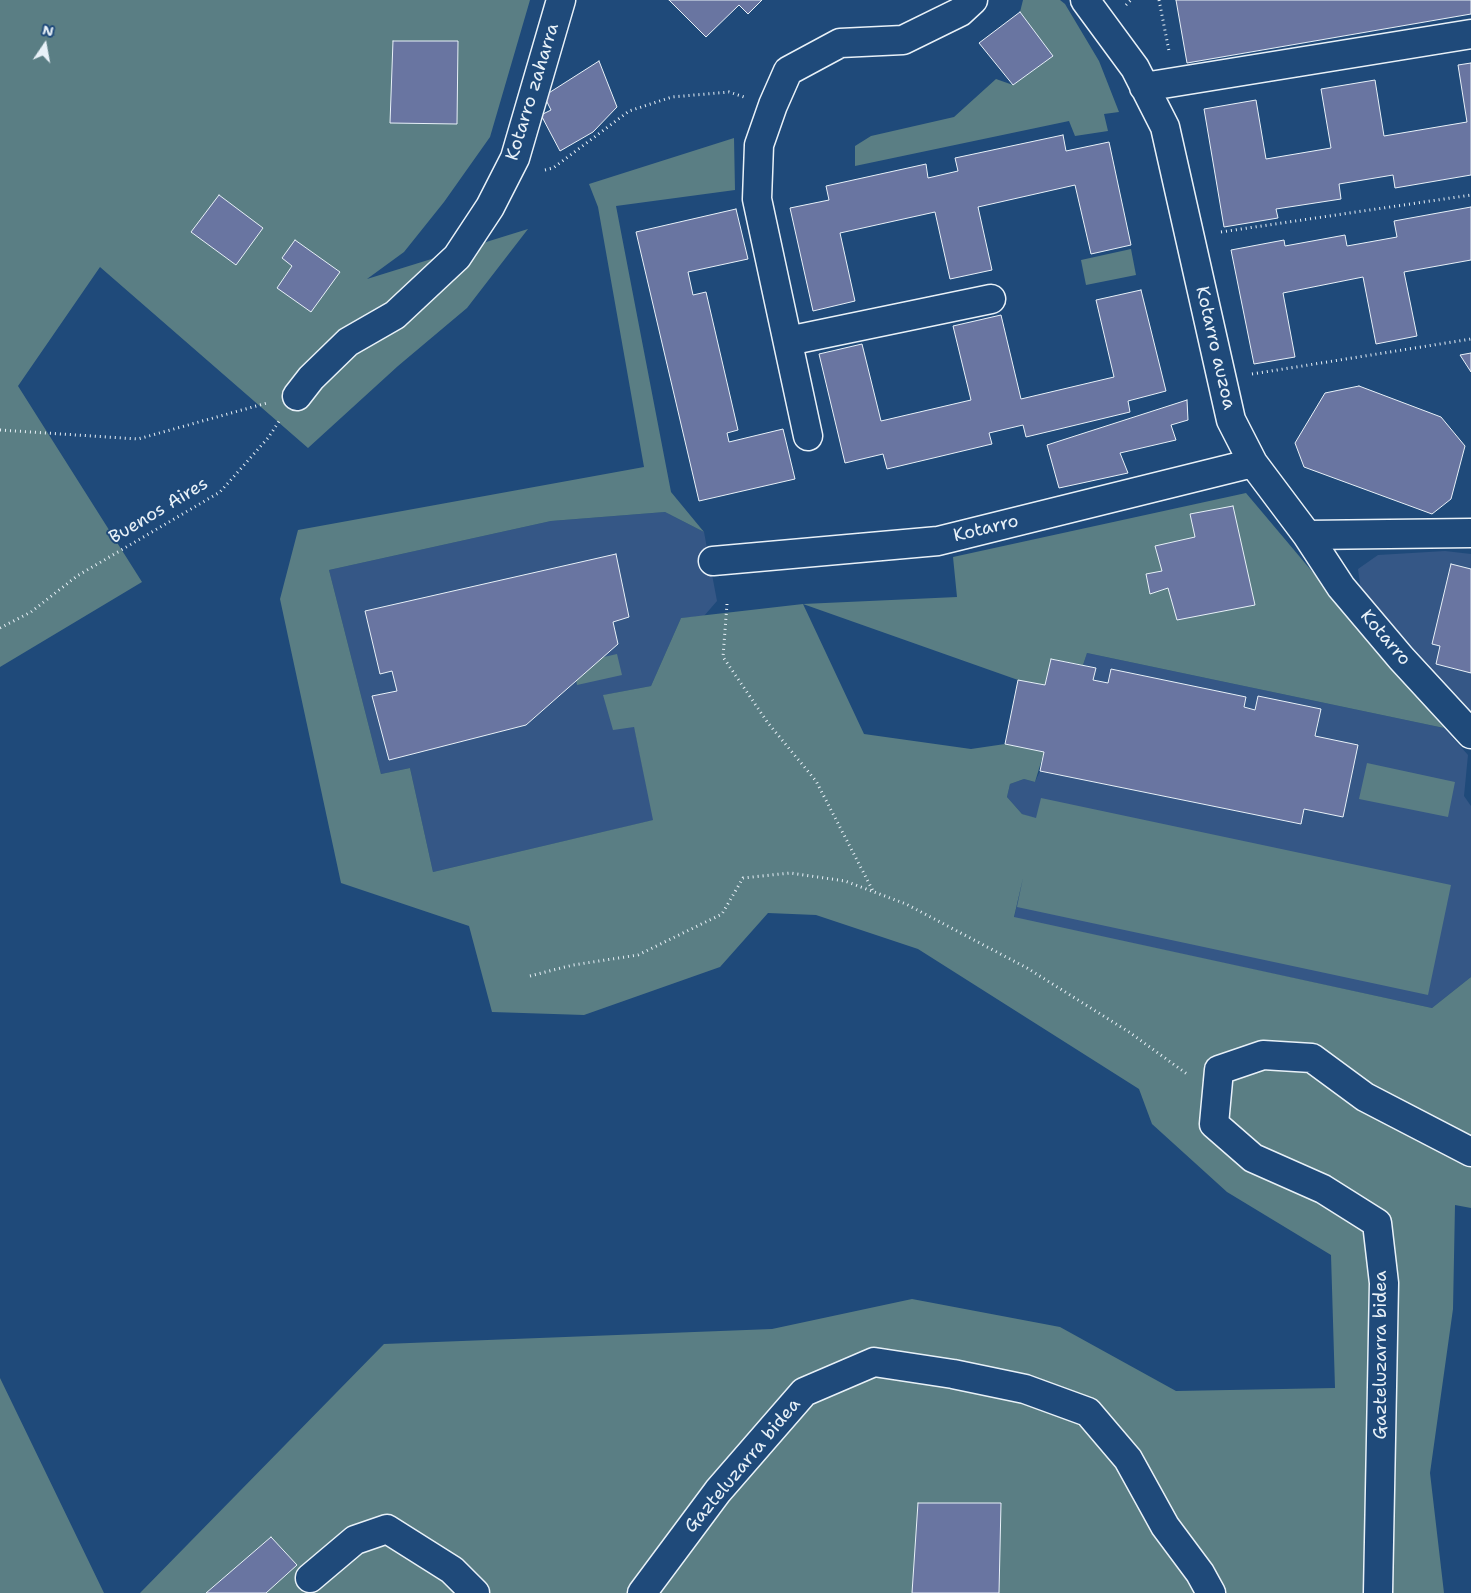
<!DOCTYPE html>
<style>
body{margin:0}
#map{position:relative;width:1471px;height:1593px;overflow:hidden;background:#1f4a7a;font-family:"Shantell Sans",sans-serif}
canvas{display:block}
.north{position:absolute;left:20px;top:20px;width:50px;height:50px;-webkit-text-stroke:4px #1f4a7a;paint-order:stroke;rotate:12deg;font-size:14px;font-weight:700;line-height:20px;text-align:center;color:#e8f1f8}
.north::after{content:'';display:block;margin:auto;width:18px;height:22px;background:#e8f1f8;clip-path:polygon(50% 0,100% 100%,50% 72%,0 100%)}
</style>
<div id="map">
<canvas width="1471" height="1593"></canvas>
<div class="north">N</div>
</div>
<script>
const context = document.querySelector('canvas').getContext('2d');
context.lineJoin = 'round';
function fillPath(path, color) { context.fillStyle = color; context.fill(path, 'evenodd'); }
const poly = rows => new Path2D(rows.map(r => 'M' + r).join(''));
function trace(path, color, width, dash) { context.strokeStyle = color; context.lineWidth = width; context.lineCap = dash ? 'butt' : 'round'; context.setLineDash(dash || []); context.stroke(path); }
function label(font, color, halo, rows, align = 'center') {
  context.font = font + ' "Shantell Sans",sans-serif'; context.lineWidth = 4; context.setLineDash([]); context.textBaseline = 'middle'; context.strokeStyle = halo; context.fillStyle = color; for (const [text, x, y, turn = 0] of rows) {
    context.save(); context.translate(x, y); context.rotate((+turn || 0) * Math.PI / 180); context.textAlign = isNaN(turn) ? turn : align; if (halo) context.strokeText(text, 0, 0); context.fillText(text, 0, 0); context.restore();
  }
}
const built = poly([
 [665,512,704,532,717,601,704,616,681,618,651,686,604,695,634,726,654,820,433,872,410,768,381,774,329,570,551,521],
 [1445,551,1471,554,1471,711,1361,591,1358,569,1378,555],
 [1087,653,1444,728,1468,755,1464,796,1471,806,1471,977,1432,1008,1014,918,1036,819,1022,814,1007,797,1010,784,1024,779,1035,782,1040,771,1301,824,1321,709,1258,696,1255,710,1244,707,1246,697,1112,669,1108,683,1093,680,1096,668,1083,665]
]);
const green = poly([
 [0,0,530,0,490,137,444,202,404,252,367,279,528,229,467,308,398,366,308,448,100,267,18,386,142,582,0,667],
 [1023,0,1060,0,1065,4,1099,61,1119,112,1104,114,1108,131,1075,136,1069,121,855,166,855,146,871,136,954,117,996,79,1013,85,1053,56,1020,12],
 [734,138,735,190,616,206,671,492,704,532,665,512,551,521,329,570,381,774,410,768,433,872,653,820,634,727,613,730,603,695,651,686,681,618,803,604,957,597,953,557,1246,493,1444,728,1087,653,1083,665,1051,659,1045,685,1018,680,803,604,864,734,971,749,1005,744,1044,752,1035,782,1024,779,1010,784,1007,797,1022,814,1036,818,1041,798,1451,885,1428,995,1017,907,1023,878,1014,917,1432,1008,1471,977,1471,1208,1455,1205,1453,1309,1430,1473,1444,1593,140,1593,384,1344,772,1329,912,1299,1060,1327,1176,1391,1335,1388,1331,1255,1227,1192,1152,1124,1139,1089,918,949,816,915,768,913,720,967,584,1015,492,1012,469,926,341,883,280,599,298,530,644,467,598,207,589,184],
 [1131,249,1136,275,1086,285,1081,260],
 [617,654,622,675,577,685,573,664],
 [1367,763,1455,782,1448,817,1359,799],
 [0,1378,104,1593,0,1593]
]);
const building = poly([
 [669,0,762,0,748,14,739,5,706,37,669,0],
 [1176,0,1471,0,1471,14,1187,63,1176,0],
 [1020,12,1053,56,1013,85,979,43,1020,12],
 [393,41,458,41,457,124,390,123,393,41],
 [599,61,617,107,593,132,560,151,541,115,551,110,544,96,599,61],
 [1471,63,1471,175,1395,188,1393,175,1339,184,1341,199,1276,209,1278,218,1224,227,1204,109,1256,100,1266,159,1331,148,1321,89,1375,80,1384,136,1467,122,1458,65,1471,63],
 [1063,135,1066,151,1109,142,1131,245,1091,254,1075,185,978,207,992,270,950,279,935,212,840,233,855,301,813,311,790,208,829,200,826,186,926,164,928,178,958,171,955,158,1063,135],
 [219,195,263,228,236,265,191,232,219,195],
 [1471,207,1471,260,1404,272,1417,336,1376,344,1363,277,1283,293,1295,357,1254,364,1231,250,1284,240,1285,246,1345,235,1347,246,1397,237,1394,221,1471,207],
 [736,209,748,259,688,272,693,295,706,292,738,430,727,433,729,442,783,429,795,479,699,501,636,232,736,209],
 [295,240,340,272,311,312,277,288,292,266,282,258,295,240],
 [1141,290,1166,391,1128,401,1130,412,1026,437,1023,425,989,433,992,444,887,469,883,454,845,463,819,354,862,344,881,421,971,400,953,326,1001,315,1021,399,1114,377,1096,300,1141,290],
 [1471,353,1471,372,1460,355,1471,353],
 [1359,386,1441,417,1465,446,1451,499,1432,514,1304,467,1295,443,1325,393,1359,386],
 [1187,400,1188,420,1171,425,1176,440,1120,453,1128,473,1059,488,1047,445,1187,400],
 [1233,506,1255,605,1177,620,1168,588,1150,594,1146,574,1162,571,1155,546,1195,537,1190,514,1233,506],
 [616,554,629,617,613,622,618,644,526,725,389,760,372,696,397,691,392,671,380,674,365,611,616,554],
 [1451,564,1471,569,1471,673,1436,664,1440,646,1432,644,1451,564],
 [1051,659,1096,668,1093,680,1108,683,1111,669,1246,697,1244,707,1255,710,1258,696,1321,709,1315,736,1358,745,1343,817,1304,809,1301,824,1040,771,1044,752,1005,744,1018,680,1045,685,1051,659],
 [918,1503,1001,1503,999,1593,912,1593,918,1503],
 [271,1537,297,1565,266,1593,206,1593,271,1537]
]);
const path = poly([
 [1159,0,1169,51],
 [1126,5,1131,0],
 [545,170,553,168,629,111,672,97,729,92,744,97],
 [1221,232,1471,195],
 [1252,374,1471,339],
 [0,430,138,439,267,403],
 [727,604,723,657,768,723,816,781,873,891],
 [0,628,31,612,77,576,220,492,268,438,280,420],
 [530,976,573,965,638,955,722,914,743,878,790,873,845,881,906,904,1027,968,1129,1032,1187,1074]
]);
const minor = poly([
 [1085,0,1135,68,1165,127,1231,420,1253,463,1307,535,1471,533],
 [1144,87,1471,34],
 [788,341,991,299],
 [297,396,311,378,348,342,395,315,457,257,490,207,515,158,561,0],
 [808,436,757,199,759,145,773,105,788,71,840,43,903,40,960,12,973,0],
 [1307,535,1341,587,1401,658,1471,734],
 [713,561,938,541,1253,463],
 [310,1578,355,1540,387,1529,452,1570,475,1593],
 [642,1593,718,1491,804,1392,874,1362,953,1374,1025,1389,1088,1412,1128,1459,1165,1526,1200,1573,1211,1593],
 [1378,1593,1384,1283,1377,1223,1323,1189,1253,1158,1214,1124,1219,1070,1263,1055,1312,1058,1365,1097,1471,1152]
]);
const streetNames = [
 ["Kotarro zaharra",533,92,-73],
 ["Kotarro auzoa",1215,348,77],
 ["Buenos Aires",159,511,-31],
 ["Kotarro",986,529,-14],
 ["Kotarro",1385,638,49],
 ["Gazteluzarra bidea",1381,1355,-90],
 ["Gazteluzarra bidea",743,1466,-50]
];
fillPath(built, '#355786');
fillPath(green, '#5a7e84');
fillPath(building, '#6975a1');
trace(building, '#e8f1f8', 1);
trace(minor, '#e8f1f8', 31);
trace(path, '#e8f1f8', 3, [1, 4]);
trace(minor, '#1f4a7a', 28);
label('18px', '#e8f1f8', '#1f4a7a', streetNames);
</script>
